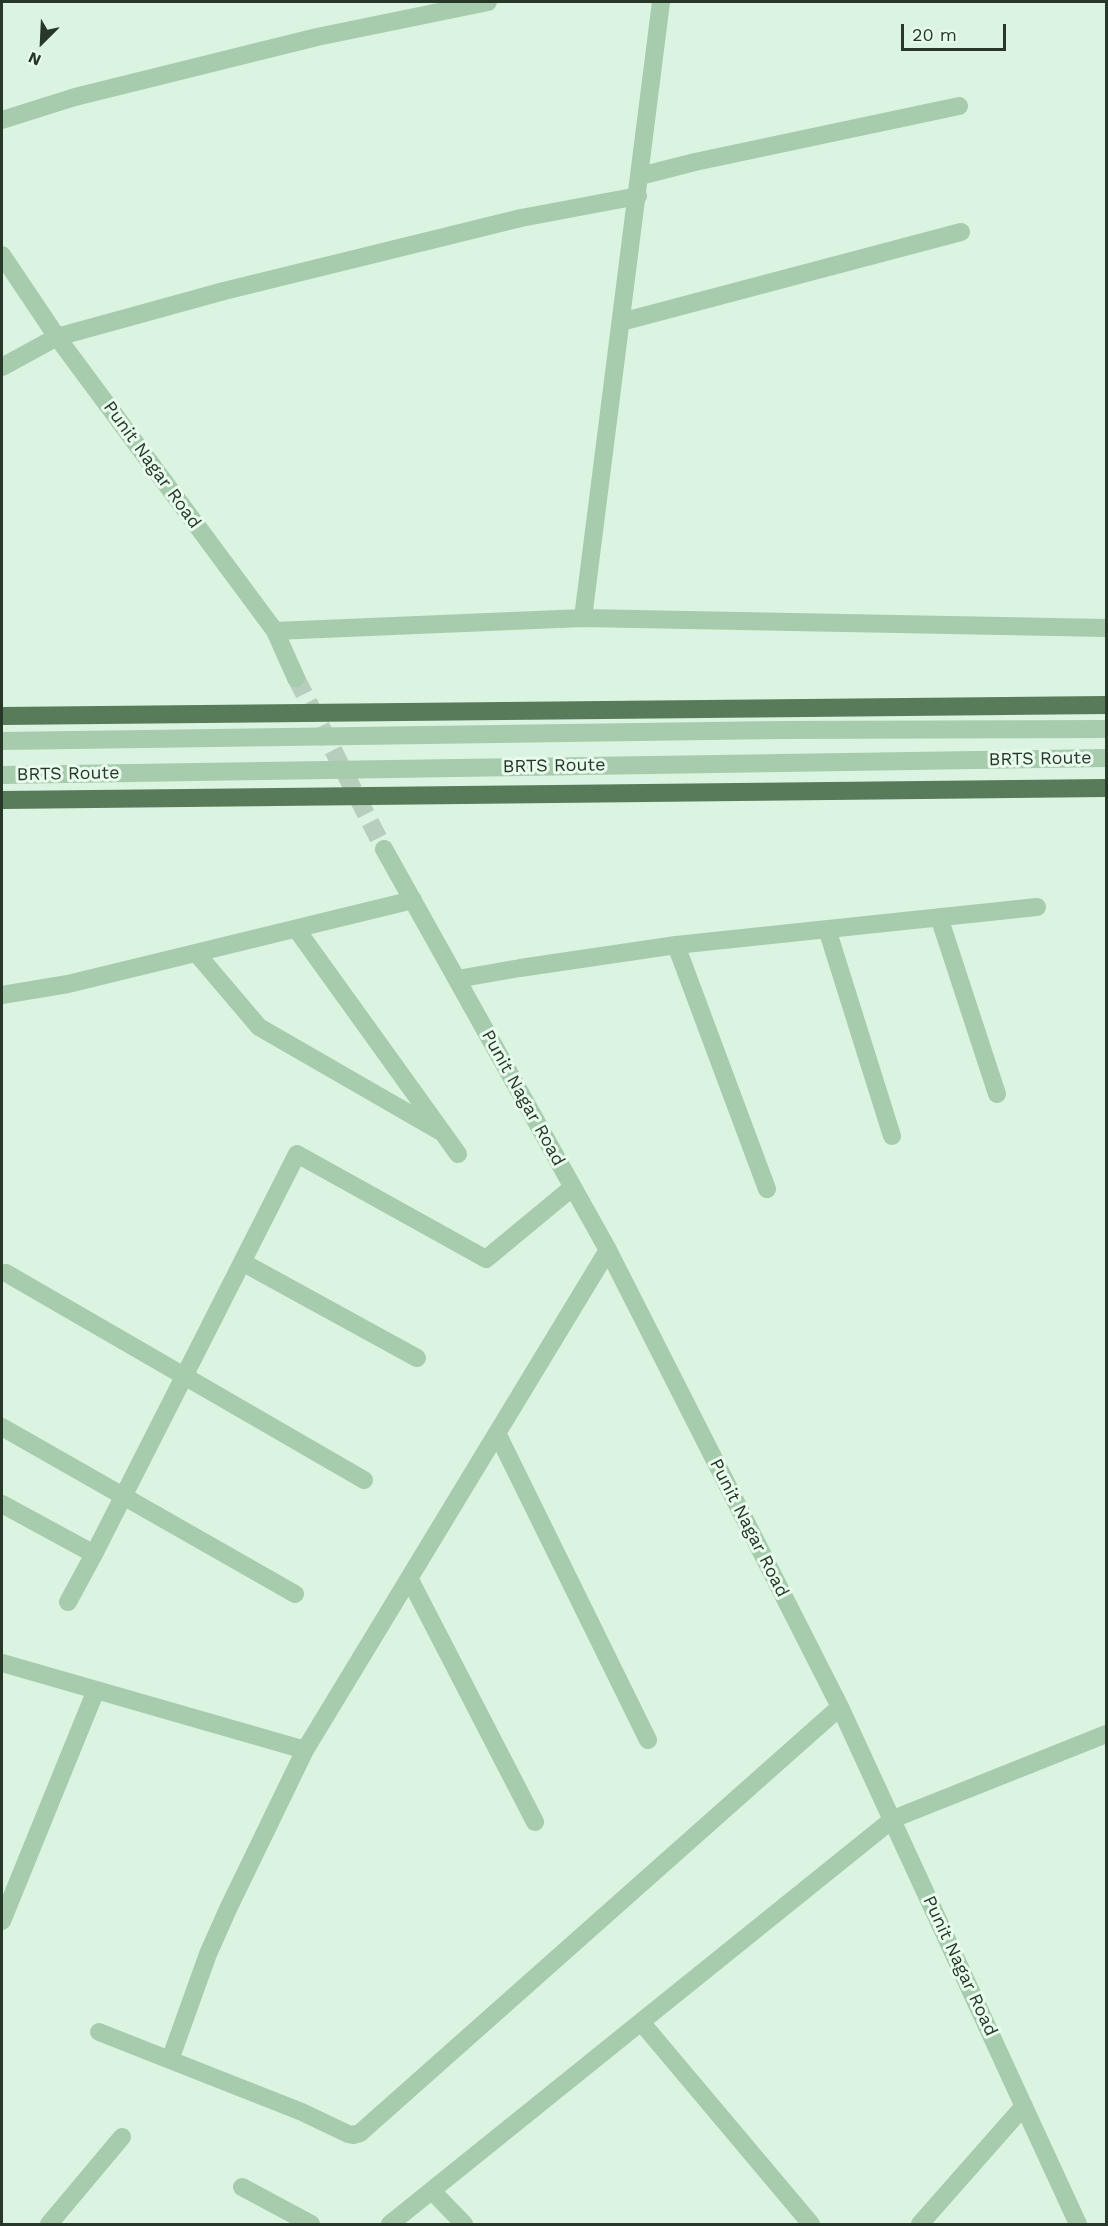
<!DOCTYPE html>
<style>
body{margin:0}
#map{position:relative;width:1108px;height:2226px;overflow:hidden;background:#dbf3e1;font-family:"Work Sans",sans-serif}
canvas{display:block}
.frame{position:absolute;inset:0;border:3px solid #283828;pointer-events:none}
.north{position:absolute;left:12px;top:12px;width:60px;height:60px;-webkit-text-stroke:4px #e8fbed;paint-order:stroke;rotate:204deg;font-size:16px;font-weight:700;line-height:24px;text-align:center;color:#283828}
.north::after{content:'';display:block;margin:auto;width:21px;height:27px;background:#283828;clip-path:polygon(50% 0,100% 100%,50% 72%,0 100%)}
.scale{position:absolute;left:901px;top:24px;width:105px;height:27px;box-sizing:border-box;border:3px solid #283828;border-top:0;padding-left:8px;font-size:18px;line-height:21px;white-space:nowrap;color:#283828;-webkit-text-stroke:4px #e8fbed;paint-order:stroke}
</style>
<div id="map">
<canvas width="1108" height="2226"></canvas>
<div class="frame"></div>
<div class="north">N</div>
<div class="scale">20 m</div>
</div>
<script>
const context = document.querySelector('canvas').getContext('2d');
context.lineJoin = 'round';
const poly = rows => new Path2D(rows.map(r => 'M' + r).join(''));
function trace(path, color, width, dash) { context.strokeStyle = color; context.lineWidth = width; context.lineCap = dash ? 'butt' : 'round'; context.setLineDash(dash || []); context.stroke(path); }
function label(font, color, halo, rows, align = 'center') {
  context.font = font + ' "Work Sans",sans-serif'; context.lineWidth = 6; context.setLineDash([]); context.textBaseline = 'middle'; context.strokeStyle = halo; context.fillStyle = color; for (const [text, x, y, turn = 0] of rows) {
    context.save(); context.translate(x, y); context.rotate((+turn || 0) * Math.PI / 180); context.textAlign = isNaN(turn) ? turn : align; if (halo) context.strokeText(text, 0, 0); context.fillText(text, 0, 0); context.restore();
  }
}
const minorTunnel = poly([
 [296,678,384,849]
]);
const minor = poly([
 [2,120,75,97,317,37,488,2],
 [640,176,695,162,959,106],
 [2,255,57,337,275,631,296,678],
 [621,322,961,232],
 [2,367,57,337,224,291,521,218,638,196],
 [583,618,661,2],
 [275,631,583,618,1106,628],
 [2,741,780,730,1106,729],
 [2,775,1106,758],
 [384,849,608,1250,840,1707,1078,2224],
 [939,917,997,1094],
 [827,929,892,1136],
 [676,945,767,1189],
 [197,954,259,1027,443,1133,297,930],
 [457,979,520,968,676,945,1037,907],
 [2,995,68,984,413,900],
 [443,1133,458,1154],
 [608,1250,305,1750,228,1909,208,1954,170,2060,302,2112,348,2134,353,2135,360,2133,840,1707],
 [242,1262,417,1358],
 [6,1273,364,1480],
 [2,1427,295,1594],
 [497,1433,648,1740],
 [2,1504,94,1554,297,1154,486,1259,573,1187],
 [409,1578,535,1822],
 [68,1602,94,1554],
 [2,1663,305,1750],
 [2,1921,96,1690],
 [641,2022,811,2224],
 [99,2032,170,2060],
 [242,2187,311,2224],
 [432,2191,464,2224],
 [49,2224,122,2137],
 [390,2224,893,1819,1106,1734],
 [920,2224,1024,2106]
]);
const major = poly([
 [2,716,1106,705],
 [2,800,1106,788]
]);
const streetNames = [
 ["Punit Nagar Road",152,465,54],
 ["BRTS Route",1040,759,-1],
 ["BRTS Route",554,766,-1],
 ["BRTS Route",68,774,-1],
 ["Punit Nagar Road",523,1098,61],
 ["Punit Nagar Road",749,1528,63],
 ["Punit Nagar Road",960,1966,65]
];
trace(minorTunnel, '#b7cebc', 18, [18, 9]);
trace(minor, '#a6ccad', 18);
trace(major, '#587b5a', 18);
label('18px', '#283828', '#e8fbed', streetNames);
</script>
